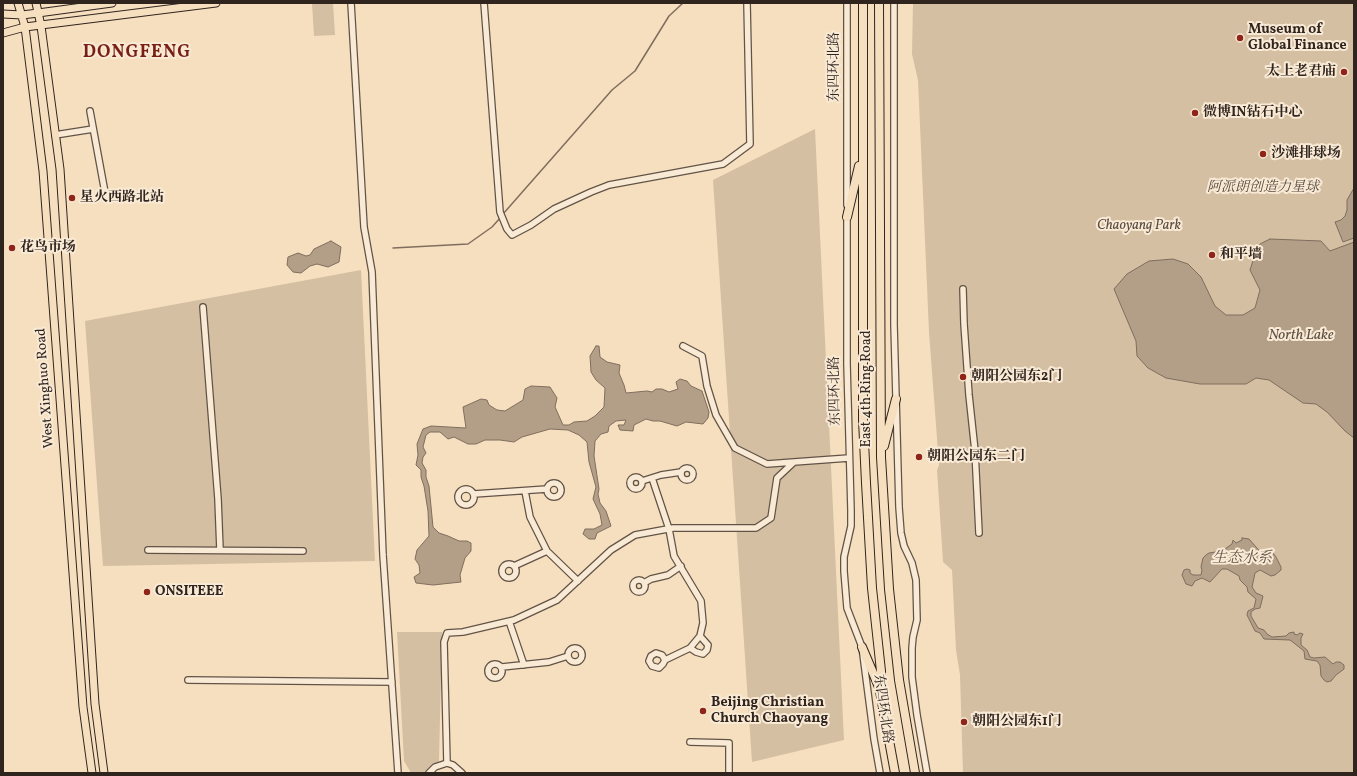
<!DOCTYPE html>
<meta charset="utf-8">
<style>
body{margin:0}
#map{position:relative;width:1357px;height:776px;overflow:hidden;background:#f6dfbe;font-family:Vollkorn,serif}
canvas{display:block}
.frame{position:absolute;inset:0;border:4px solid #30241f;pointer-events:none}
</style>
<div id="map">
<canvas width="1357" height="776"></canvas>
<div class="frame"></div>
</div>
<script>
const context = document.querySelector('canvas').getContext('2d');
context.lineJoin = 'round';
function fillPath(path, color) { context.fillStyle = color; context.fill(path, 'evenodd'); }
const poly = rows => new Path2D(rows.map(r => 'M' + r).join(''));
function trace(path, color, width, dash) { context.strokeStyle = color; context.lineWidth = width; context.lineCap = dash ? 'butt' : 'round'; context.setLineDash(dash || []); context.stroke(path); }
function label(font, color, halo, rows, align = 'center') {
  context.font = font + ' Vollkorn,"Noto Serif SC",serif'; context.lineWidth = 4; context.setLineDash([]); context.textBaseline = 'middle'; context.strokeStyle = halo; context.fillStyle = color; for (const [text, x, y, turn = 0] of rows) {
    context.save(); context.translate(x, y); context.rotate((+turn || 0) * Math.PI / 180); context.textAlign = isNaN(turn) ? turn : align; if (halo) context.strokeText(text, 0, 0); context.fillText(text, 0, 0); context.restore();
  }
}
const green = poly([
 [333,3,335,35,314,36,312,4],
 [913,3,1354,3,1354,773,963,773,960,675,956,650,952,570,943,562,937,470,939,465,929,332,918,80,912,54],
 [815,129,844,740,752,762,713,180],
 [361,270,375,561,103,566,85,321],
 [397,632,442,632,439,761,426,773,411,773,404,761]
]);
const water = poly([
 [1354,188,1354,238,1343,242,1335,222,1341,220,1345,216,1347,210,1347,200,1354,188],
 [1270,239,1321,241,1330,251,1354,242,1354,438,1345,431,1327,412,1316,404,1303,403,1269,380,1256,378,1246,384,1200,384,1166,378,1148,368,1137,356,1136,341,1114,289,1127,274,1149,261,1173,259,1188,264,1201,277,1215,306,1226,315,1243,315,1255,308,1260,290,1250,270,1257,248,1260,244,1270,239],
 [331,241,341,247,339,262,328,267,317,264,310,266,301,273,293,272,287,265,288,257,298,253,306,256,310,255,314,249,331,241],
 [596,346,599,346,600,357,607,362,620,365,619,373,624,385,626,393,647,391,652,392,656,389,662,389,669,392,678,389,676,382,680,379,687,381,691,386,702,391,709,412,708,418,703,424,686,422,677,426,660,421,653,421,646,419,634,425,633,431,620,430,618,425,624,425,626,420,616,421,609,426,608,432,601,434,595,441,594,456,599,489,598,494,600,503,606,511,611,526,597,533,595,539,589,539,583,534,585,529,594,529,602,525,600,514,593,499,596,487,589,462,587,442,579,435,568,430,550,429,522,437,514,442,500,440,485,440,476,444,468,444,454,437,448,439,440,432,430,432,426,435,423,447,426,453,423,457,422,463,426,470,426,477,429,486,433,527,439,533,448,536,459,541,467,541,471,543,471,551,465,558,460,575,461,582,433,585,416,583,414,577,420,573,419,565,415,559,417,550,429,536,428,511,424,486,421,477,421,470,416,465,418,455,417,444,423,429,431,426,466,428,463,407,481,399,487,400,489,405,497,410,505,411,523,400,525,389,531,386,550,387,557,398,555,407,563,425,569,425,574,422,587,421,595,416,604,407,605,388,596,380,591,372,590,356,596,346],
 [1242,538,1249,539,1263,555,1273,553,1276,557,1281,567,1281,570,1275,575,1271,576,1260,570,1255,573,1252,587,1256,593,1263,596,1260,608,1255,609,1251,612,1251,616,1258,628,1264,630,1267,634,1272,637,1286,636,1289,633,1294,632,1294,634,1297,635,1300,633,1303,634,1301,638,1301,645,1307,650,1310,657,1314,658,1325,657,1333,664,1336,662,1340,662,1344,665,1344,669,1336,675,1331,681,1327,682,1324,680,1321,676,1320,665,1317,661,1305,659,1304,651,1294,643,1290,640,1264,639,1260,633,1255,631,1247,615,1248,611,1254,608,1256,599,1248,592,1247,587,1240,580,1239,576,1227,569,1222,569,1210,582,1202,578,1195,581,1192,586,1186,584,1182,575,1184,570,1187,569,1190,570,1190,573,1193,575,1201,575,1202,570,1201,567,1203,558,1206,555,1209,553,1222,551,1232,544,1233,540,1236,543,1242,540,1242,538]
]);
const stream = poly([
 [503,214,612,90,635,71,669,16,683,3],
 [393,248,468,244,492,227,501,217]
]);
const minor = poly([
 [351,3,364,227,372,272,383,555,398,773],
 [484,3,500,212,507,229,512,235,531,225,554,209,591,192,609,185,723,164,750,144,747,3],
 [847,3,847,205],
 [894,3,894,325,899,507,901,533,904,546,912,563,916,580,917,620,913,637,912,648,912,677,917,715,927,773],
 [90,111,106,198],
 [55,135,93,129],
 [847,213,847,364,851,510,851,526,844,557,844,571,847,608,862,647,874,739,880,773],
 [963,289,964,324,969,395,975,451,979,533],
 [203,307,218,499,220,550],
 [683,346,702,356,707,386,716,415,735,448,767,464,794,462],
 '681 474a6 6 0 1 1 12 0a6 6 0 1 1-12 0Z',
 '630 483a6 6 0 1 1 12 0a6 6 0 1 1-12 0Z',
 [652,478,669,529,674,556,701,601,703,623,700,636,690,648,665,660,663,664,659,668,652,666,649,661,651,656,656,653,662,655,665,660],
 [642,481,661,475,681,472],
 '547 490a7 7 0 1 1 14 0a7 7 0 1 1-14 0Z',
 '458 497a8 8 0 1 1 16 0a8 8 0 1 1-16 0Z',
 [525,491,530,517,547,551,578,581],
 [474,494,547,489],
 [148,550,303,551],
 '502 571a7 7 0 1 1 14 0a7 7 0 1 1-14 0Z',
 [514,566,547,551],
 '633 586a6 6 0 1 1 12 0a6 6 0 1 1-12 0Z',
 [644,583,651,579,668,575,681,566],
 [509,621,524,665],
 [690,648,696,652,703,654,707,650,708,645,700,636],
 '568 655a7 7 0 1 1 14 0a7 7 0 1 1-14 0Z',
 '488 671a7 7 0 1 1 14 0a7 7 0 1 1-14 0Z',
 [502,667,549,662,568,656],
 [188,680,392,682],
 [690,742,729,743,729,773],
 [447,763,444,642,447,633,463,632,514,620,557,600,611,550,635,535,673,528,756,528,771,518,777,478,794,462,849,458],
 [429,773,435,767,447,763,453,765,462,773]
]);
const major = poly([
 [18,3,25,27,43,171,83,707,92,773],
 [36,3,41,26,60,169,95,704,104,773],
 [3,14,22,15,38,13,112,3],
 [3,33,25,27,216,3]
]);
const highway = poly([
 [863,3,863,420,866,483,872,588,881,671,880,691,895,773],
 [879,3,881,457,889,589,899,680,915,773],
 [847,217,859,166],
 [884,446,896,399],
 [862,647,879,687]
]);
const markers = [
 [1240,38,4,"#8f2418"],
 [1344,72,4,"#8f2418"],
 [1195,113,4,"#8f2418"],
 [1263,154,4,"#8f2418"],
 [72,198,4,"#8f2418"],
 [12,248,4,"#8f2418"],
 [1212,255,4,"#8f2418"],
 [963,377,4,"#8f2418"],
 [919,457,4,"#8f2418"],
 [147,592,4,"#8f2418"],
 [703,711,4,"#8f2418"],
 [964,722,4,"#8f2418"]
];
const poiNames = [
 ["Museum of",1248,30],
 ["Global Finance",1248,46],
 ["太上老君庙",1336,72,"right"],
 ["微博IN钻石中心",1203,113],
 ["沙滩排球场",1271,154],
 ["星火西路北站",80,198],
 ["花鸟市场",20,248],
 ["和平墙",1220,255],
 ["朝阳公园东2门",971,377],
 ["朝阳公园东二门",927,457],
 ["ONSITEEE",155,592],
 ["Beijing Christian",711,703],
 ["Church Chaoyang",711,719],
 ["朝阳公园东1门",972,722]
];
const streetNames = [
 ["东四环北路",835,67,-90],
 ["West Xinghuo Road",46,388,-94],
 ["East 4th Ring Road",867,389,-90],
 ["东四环北路",836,391,-91],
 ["东四环北路",882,709,82]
];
const parkNames = [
 ["阿派朗创造力星球",1263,188],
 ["Chaoyang Park",1139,226]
];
const waterNames = [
 ["North Lake",1301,336],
 ["生态水系",1242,559]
];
const districtNames = [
 ["DONGFENG",137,54]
];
fillPath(green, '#d4bfa3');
fillPath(water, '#b39f88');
trace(water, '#7f6e5e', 1);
trace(stream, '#7f6e5e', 1.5);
trace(minor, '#625347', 8);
trace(major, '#30241f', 9);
trace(highway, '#30241f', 10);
trace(minor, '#f9ead5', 5.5);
trace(major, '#f6dfbe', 7);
trace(highway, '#f6dfbe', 8);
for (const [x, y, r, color] of markers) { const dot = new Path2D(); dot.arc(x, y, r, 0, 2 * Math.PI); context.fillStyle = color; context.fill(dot); trace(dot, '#f9ead5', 1.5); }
label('bold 14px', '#30241f', '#f9ead5', poiNames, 'left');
label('14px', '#30241f', '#f9ead5', streetNames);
label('italic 14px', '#594b40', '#f9ead5', parkNames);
label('italic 15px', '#5e4f44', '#f9ead5', waterNames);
context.letterSpacing = '1px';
label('bold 18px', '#7a1f14', '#f9ead5', districtNames);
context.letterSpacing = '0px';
</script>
